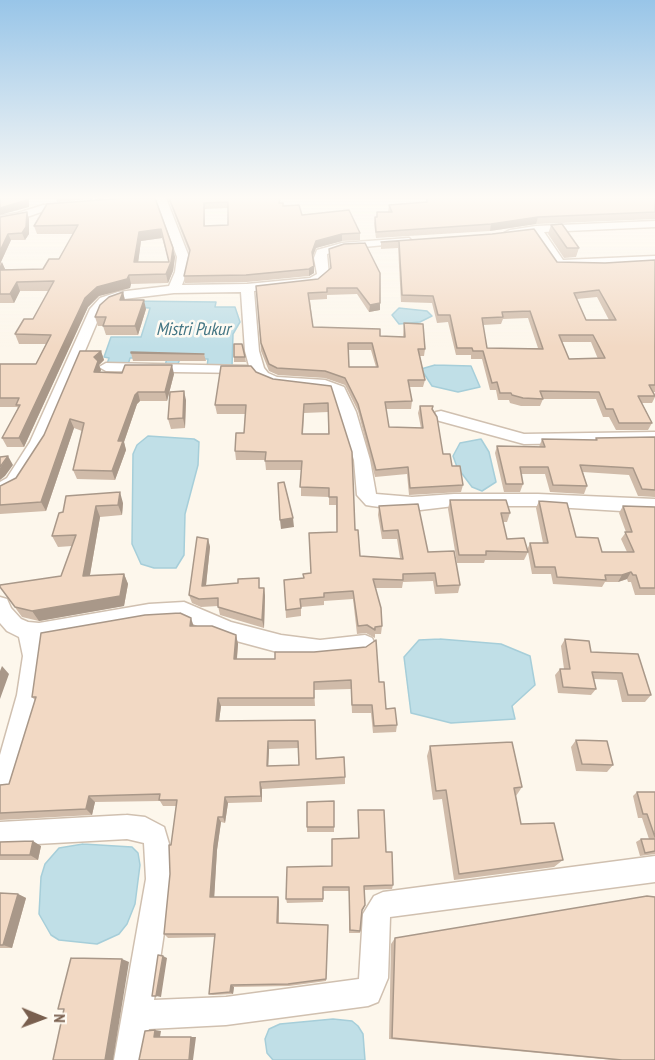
<!DOCTYPE html>
<style>
body{margin:0}
#map{position:relative;width:655px;height:1060px;overflow:hidden;background:#fdf7ec;font-family:"PT Sans Narrow",sans-serif}
canvas{display:block}
.north{position:absolute;left:12px;top:988px;width:60px;height:60px;-webkit-text-stroke:4px #fffbf3;paint-order:stroke;rotate:91deg;font-size:16px;font-weight:700;line-height:24px;text-align:center;color:#795f4e}
.north::after{content:'';display:block;margin:auto;width:21px;height:27px;background:#795f4e;clip-path:polygon(50% 0,100% 100%,50% 72%,0 100%)}
</style>
<div id="map">
<canvas width="655" height="1060"></canvas>
<div class="north">N</div>
</div>
<script>
const context = document.querySelector('canvas').getContext('2d');
context.lineJoin = 'round';
function fillPath(path, color) { context.fillStyle = color; context.fill(path, 'evenodd'); }
const poly = rows => new Path2D(rows.map(r => 'M' + r).join(''));
function trace(path, color, width, dash) { context.strokeStyle = color; context.lineWidth = width; context.lineCap = dash ? 'butt' : 'round'; context.setLineDash(dash || []); context.stroke(path); }
function label(font, color, halo, rows, align = 'center') {
  context.font = font + ' "PT Sans Narrow",sans-serif'; context.lineWidth = 5; context.setLineDash([]); context.textBaseline = 'middle'; context.strokeStyle = halo; context.fillStyle = color; for (const [text, x, y, turn = 0] of rows) {
    context.save(); context.translate(x, y); context.rotate((+turn || 0) * Math.PI / 180); context.textAlign = isNaN(turn) ? turn : align; if (halo) context.strokeText(text, 0, 0); context.fillText(text, 0, 0); context.restore();
  }
}
const water = poly([
 [128,301,216,302,215,307,235,307,240,322,233,334,232,367,207,367,208,359,180,359,177,366,165,366,167,358,130,358,128,365,107,364,109,358,104,357,111,337,141,337,148,315,150,308,125,307,128,301],
 [399,308,427,311,432,316,420,322,399,324,392,315,399,308],
 [435,365,471,366,480,387,458,392,432,386,421,369,435,365],
 [148,436,194,439,199,442,198,465,185,514,184,555,176,568,154,568,141,564,132,544,133,454,137,445,148,436],
 [481,439,489,452,496,482,482,491,472,487,457,467,453,456,460,443,481,439],
 [440,639,501,644,530,656,535,685,512,706,515,719,451,723,411,713,404,657,419,640,440,639],
 [83,844,132,847,138,853,140,865,135,904,127,924,119,934,97,944,59,940,51,935,39,914,41,877,45,864,59,848,83,844],
 [333,1019,352,1021,358,1026,363,1034,365,1060,273,1060,267,1053,265,1039,269,1029,280,1024,333,1019]
]);
const minor = poly([
 [131,198,166,198,189,257,187,272,182,285,247,284,310,278,317,274,314,258,317,250,342,243,409,238,411,240,405,243,343,249,327,254,329,275,317,284,254,291,259,351,264,368,268,373,277,377,325,380,344,387,356,412,370,460,376,494,412,497,454,494,538,494,655,499,655,513,538,506,454,506,412,511,372,506,366,505,357,495,354,460,333,393,323,390,270,384,258,379,250,370,244,373,106,371,99,367,106,363,249,366,245,351,241,292,174,293,124,299,110,304,101,313,46,443,19,486,0,496,0,482,7,478,30,442,90,309,100,298,118,292,169,286,175,272,177,257,157,202,132,204,127,201,131,198],
 [68,203,72,204,72,208,44,211,24,218,0,222,0,216,18,213,43,205,68,203],
 [655,221,655,227,544,232,563,260,655,256,655,264,603,268,559,268,555,267,533,233,510,236,504,233,510,230,536,226,655,221],
 [441,411,524,434,655,432,655,442,524,444,436,420,433,416,436,412,441,411],
 [0,597,7,599,11,608,21,619,28,622,39,623,149,604,184,602,231,622,281,635,320,640,365,635,372,638,375,644,372,650,365,653,320,658,281,653,229,639,183,620,149,622,41,641,43,656,39,695,24,755,8,789,0,793,0,755,17,695,23,656,19,637,7,631,0,623,0,597],
 [127,815,145,817,164,827,172,854,172,879,154,1000,226,997,359,979,363,914,374,896,383,892,655,856,655,882,390,917,388,978,378,1002,368,1006,226,1025,149,1029,144,1060,114,1060,146,879,144,843,127,839,0,846,0,822,127,815]
]);
const wall = poly([
 [56,198,99,198,57,202],
 [155,198,175,257,173,271,168,283,131,284,130,288,99,296,88,307,24,447,7,447,2,438,18,408,17,407,0,407,0,364,36,364,46,344,19,344,15,334,33,319,49,291,20,291,14,303,0,303,0,217,27,212,29,219,29,234,25,240,11,240,1,262,5,269,43,269,59,259,73,234,37,234,34,226],
 [162,238,169,262,138,262,141,241],
 [168,198,280,198,280,203,283,206,302,215,360,233,360,240,342,241,316,248,313,257,314,273,309,276,247,282,185,283,184,276,189,252],
 [228,208,228,225,205,226,205,209],
 [426,198,655,198,655,219,536,224,490,231,376,238,374,224,375,217,377,217,377,212,388,212,389,205,426,202],
 [551,225,579,248,576,257,564,258,548,234],
 [492,234,557,262,605,263,655,260,655,392,654,392,655,397,652,403,642,403,652,423,648,430,616,430,609,417,603,417,596,399,543,399,540,406,521,406,510,403,509,400,498,400,496,390,490,390,482,359,471,359,471,355,456,355,448,322,437,323,432,303,401,302,398,248,381,249,381,242],
 [597,297,609,320,586,320,577,299],
 [528,318,538,348,487,348,483,325,501,324,503,319],
 [562,342,591,342,598,359,569,359],
 [329,249,380,303,380,310,369,312,357,294,327,295,327,299,310,300,313,327,380,336,403,337,404,323,425,349,424,356,420,356,425,380,423,387,409,387,412,401,411,409,386,409,389,427,421,428,418,413,420,406,433,406,433,410,443,454,463,485,461,492,409,495,407,474,375,477,358,411,345,385,325,378,278,375,269,371,261,351,256,286,318,279,331,268],
 [348,350,371,350,376,367,349,367],
 [123,292,125,300,146,309,138,335,106,335,103,326,98,326,95,317],
 [101,351,104,360,99,365,101,370,100,372,174,374,167,401,140,401,137,404,124,442,126,450,115,480,77,479,73,470,82,431,74,428,46,511,0,514,0,486,16,478],
 [131,353,204,354,206,361,133,361],
 [234,357,245,357,246,362,234,362],
 [256,372,273,379,331,386,360,556,400,558,397,539,382,539,378,515,379,506,428,552,460,585,458,593,435,594,433,581,403,582,402,588,376,588,382,626,381,634,375,634,375,638,366,633,357,634,353,599,324,601,324,605,301,607,301,616,286,618,284,580,304,578,311,573,337,532,336,505,329,505,329,497,301,496,301,470,266,470,265,460,236,460,235,451,244,433,245,414,217,414,215,405],
 [328,412,328,434,303,434,304,413],
 [186,400,185,428,171,429,168,419],
 [655,437,655,497,638,496,629,475,583,472,587,486,584,494,550,492,545,474,521,474,523,484,520,492,504,492,495,453,497,446,539,447,542,439,595,440,596,438],
 [66,496,123,503,122,515,100,517,90,575,124,574,128,584,124,606,39,621,22,617,0,587,61,576,72,546,58,547,52,536,63,512],
 [450,500,510,513,507,522,503,522,507,539,527,550,530,543,543,543,536,508,539,501,576,537,602,552,627,552,621,539,626,532,619,513,623,506,655,507,655,595,635,595,631,582,628,582,627,579,618,582,605,582,602,587,553,584,551,574,532,574,528,552,524,560,485,560,484,563,457,563,448,509],
 [208,539,210,547,206,586,264,588,265,596,264,628,220,615,218,606,201,607,192,603,189,595],
 [193,626,236,635,238,644,237,659,379,682,386,709,397,725,396,732,373,733,371,713,352,713,351,689,314,690,315,706,221,706,219,721,315,720,316,759,345,777,345,784,262,789,262,802,228,803,225,823,221,822,217,850,214,897,278,897,279,901,279,923,328,925,326,981,289,986,234,987,233,994,213,995,209,994,215,937,168,938,164,934,170,874,171,845,176,806,163,806,160,801,95,802,92,815,0,820,0,785,9,784,35,700,32,697],
 [298,748,299,765,268,766,269,749],
 [565,639,591,652,638,654,651,695,645,702,622,702,617,680,594,679,596,689,591,695,558,693,555,675,560,669,564,669,561,646],
 [576,740,613,765,607,772,576,771,571,747],
 [430,746,522,787,516,796,521,824,563,860,554,867,454,880,442,799,433,800,427,756],
 [637,792,655,792,655,854,640,856,636,842,641,839,649,839,642,818,638,818,633,796],
 [334,801,334,832,307,832,307,827],
 [358,810,386,852,393,885,392,889,364,890,364,908,361,913,360,933,349,933,349,891,323,891,323,902,287,903,286,899,332,866,358,838],
 [0,842,41,846,38,860,0,860],
 [0,893,18,894,26,898,12,948,0,948],
 [395,938,655,1060,613,1060,389,1039,391,944]
]);
const shadedWall = poly([
 [27,198,29,198,29,207,0,215,0,208],
 [27,212,29,219,29,234,25,240,22,233],
 [538,217,536,224,490,231,491,224],
 [161,229,162,238,141,241,137,271,134,262,139,232],
 [8,234,11,240,0,264,0,251],
 [342,234,342,241,316,248,312,258,312,252,316,241],
 [173,248,175,257,173,271,168,283,166,274],
 [2,262,5,269,0,279,0,266],
 [314,266,314,273,309,276,309,269],
 [129,275,131,284,130,288,99,296,88,307,24,447,19,438,85,298,97,287],
 [17,282,20,291,14,303,10,294],
 [123,292,125,301,120,300],
 [144,300,146,309,138,335,135,326],
 [380,303,380,310,369,312,370,305],
 [101,351,104,360,99,365,101,370,97,381,94,372,94,357],
 [172,365,174,374,167,401,165,392],
 [184,391,186,400,185,428,183,418],
 [138,392,140,401,137,404,124,442,126,450,115,480,112,471,118,441,135,395],
 [70,419,74,428,46,511,41,502],
 [8,456,13,465,5,476,0,480,0,468],
 [120,492,123,503,122,515,118,505],
 [96,506,100,517,88,586,83,576],
 [293,518,294,527,281,529,280,520],
 [208,539,210,547,205,594,202,586],
 [631,572,627,579,618,582,622,575],
 [124,574,128,584,124,606,39,621,32,611],
 [264,588,265,596,264,628,262,620],
 [191,618,194,627,190,626],
 [236,635,238,644,236,668,234,659],
 [2,666,9,674,0,699,0,671],
 [218,698,221,706,218,729,216,721],
 [268,741,269,749,268,773,267,766],
 [260,782,262,789,262,802,261,796],
 [89,796,95,802,92,815,86,809],
 [225,797,228,803,225,823,223,817],
 [218,817,221,822,217,850,214,901,210,897,214,845],
 [33,841,41,846,38,860,30,855],
 [18,894,26,898,12,948,3,945],
 [278,897,279,901,278,927,277,923],
 [163,956,167,958,161,997,156,996],
 [122,959,129,962,113,1060,105,1060],
 [231,985,234,987,233,994,230,992],
 [155,1030,161,1031,160,1037,154,1037],
 [191,1037,196,1037,193,1060,189,1060]
]);
const building = poly([
 [0,198,27,198,27,200,0,208,0,198],
 [124,198,155,198,173,248,171,262,166,274,129,275,127,279,97,287,85,298,19,438,2,438,20,405,16,405,19,398,0,398,0,364,36,364,51,335,15,334,24,319,33,319,54,281,17,282,10,294,0,294,0,270,1,270,43,269,49,259,59,259,78,225,34,226,47,204,124,198],
 [161,229,169,262,134,262,139,232,161,229],
 [169,198,280,198,279,203,283,203,283,206,299,205,302,215,349,210,360,233,342,234,316,241,312,252,314,266,309,269,246,275,184,276,190,250,169,198],
 [228,202,228,225,204,226,204,203,228,202],
 [427,198,655,198,655,212,538,217,491,224,376,232,375,217,377,217,377,212,392,212,389,205,427,202,427,198],
 [27,212,26,227,22,233,8,234,0,251,0,217,27,212],
 [562,224,579,248,567,248,551,225,562,224],
 [534,229,557,262,605,263,655,260,655,385,649,385,655,396,638,396,652,423,619,423,613,409,606,409,599,392,540,391,543,399,523,398,512,395,511,393,500,393,497,382,492,383,483,351,473,351,472,348,457,348,450,315,438,315,433,296,402,295,399,241,381,242,492,234,534,229],
 [599,290,616,320,586,320,574,293,599,290],
 [530,311,543,349,487,348,482,318,503,317,502,312,530,311],
 [559,335,593,335,605,358,569,359,559,335],
 [365,243,380,273,380,303,370,305,357,288,327,288,327,292,308,293,313,327,380,329,380,336,405,337,404,323,423,324,425,349,418,349,425,380,408,380,412,401,385,402,389,427,423,428,420,406,433,406,432,409,437,417,443,454,450,454,452,466,460,466,463,485,410,488,408,467,376,470,358,404,345,378,325,371,277,368,269,364,261,343,256,286,318,279,331,268,329,249,344,244,365,243],
 [348,343,372,343,378,367,349,367,348,343],
 [123,292,120,300,144,300,135,326,103,326,106,317,95,317,100,305,109,297,123,292],
 [234,344,242,344,245,357,234,357,234,344],
 [80,351,101,351,94,357,98,361,94,372,122,373,125,365,172,365,165,392,138,392,135,395,118,441,123,441,112,471,73,470,84,423,70,419,41,502,0,505,0,486,16,478,44,435,80,351],
 [131,352,204,354,131,353,131,352],
 [221,366,251,366,256,372,273,379,331,386,352,452,355,530,358,530,360,556,403,559,398,530,383,531,379,506,418,504,428,552,454,551,460,585,437,586,435,573,403,574,403,580,373,579,381,608,382,626,375,627,375,630,367,625,358,626,353,591,324,593,324,597,300,599,301,608,286,610,284,580,304,578,303,574,311,573,309,533,337,532,337,497,329,497,329,488,300,487,302,461,265,461,266,452,235,451,236,433,244,433,246,405,215,405,221,366],
 [328,403,329,434,302,434,304,404,328,403],
 [184,391,183,418,168,419,170,392,184,391],
 [655,437,655,490,642,489,633,468,580,465,587,486,553,485,548,467,520,467,523,484,506,484,497,446,545,447,542,439,597,440,596,438,655,437],
 [8,456,0,467,0,468,0,457,8,456],
 [284,482,293,518,280,520,278,483,284,482],
 [120,492,118,505,96,506,83,576,124,574,120,596,32,611,15,607,0,587,0,585,61,576,76,535,52,536,59,513,63,512,66,496,120,492],
 [450,500,506,500,510,513,501,513,507,539,524,538,528,552,486,551,486,555,459,555,450,500],
 [539,501,567,503,576,537,598,538,602,552,634,552,625,532,632,532,623,506,655,507,655,588,640,588,636,575,633,575,631,572,622,575,605,575,606,580,557,577,555,567,535,567,530,543,548,543,539,501],
 [197,537,208,539,202,586,238,583,238,579,259,578,259,588,264,588,262,620,218,607,218,598,199,599,189,595,197,537],
 [180,613,191,618,190,626,212,626,236,635,234,659,275,659,275,652,314,652,366,647,376,640,379,682,384,682,386,709,395,708,397,725,374,726,372,705,352,705,351,680,314,682,314,698,218,698,216,721,315,720,316,759,344,757,345,777,260,782,261,796,225,797,223,817,218,817,214,845,210,897,278,897,277,923,328,925,326,979,288,984,231,985,230,992,209,994,215,934,164,934,170,874,169,845,171,845,177,800,159,800,160,794,89,796,86,809,0,813,0,785,9,784,36,697,32,697,41,633,145,615,180,613],
 [268,741,298,741,299,765,267,766,268,741],
 [565,639,589,641,591,652,638,654,651,695,628,695,622,673,592,672,596,689,563,687,560,669,570,669,565,639],
 [576,740,607,741,613,765,582,764,576,740],
 [512,742,522,787,514,788,521,824,554,823,563,860,459,874,446,790,436,791,430,746,512,742],
 [637,792,655,792,655,837,647,814,643,814,637,792],
 [334,801,334,827,307,827,307,802,334,801],
 [358,810,384,810,386,852,392,852,393,885,364,886,365,905,362,910,360,931,350,930,349,887,323,887,323,899,286,899,287,867,332,866,332,839,359,838,358,810],
 [641,839,655,839,655,851,645,853,641,839],
 [33,841,30,855,0,855,0,842,33,841],
 [0,893,18,894,3,945,0,945,0,893],
 [647,896,655,897,655,1060,622,1060,392,1038,395,938,647,896],
 [158,955,163,956,156,996,152,996,158,955],
 [71,958,122,959,105,1060,53,1060,64,1009,58,1009,71,958],
 [155,1030,154,1037,191,1037,189,1060,139,1060,145,1031,155,1030]
]);
const farWaternames = [
 ["Mistri Pukur",193,330]
];
fillPath(water, '#c0dfe7');
trace(water, '#a6ced9', 1.5);
trace(minor, '#d0c0b0', 3);
fillPath(minor, '#fff');
fillPath(wall, '#d0bba9');
fillPath(shadedWall, '#a99889');
fillPath(building, '#f2d9c4');
trace(building, '#a99889', 1.5);
const sky = context.createLinearGradient(0, 0, 0, 347);
sky.addColorStop(0, '#98c5e8');
sky.addColorStop(0.57, '#fefbf6');
sky.addColorStop(1, '#fefbf600');
context.fillStyle = sky;
context.fillRect(0, 0, 655, 347);
label('italic 18px', '#447684', '#fffbf3', farWaternames);
</script>
